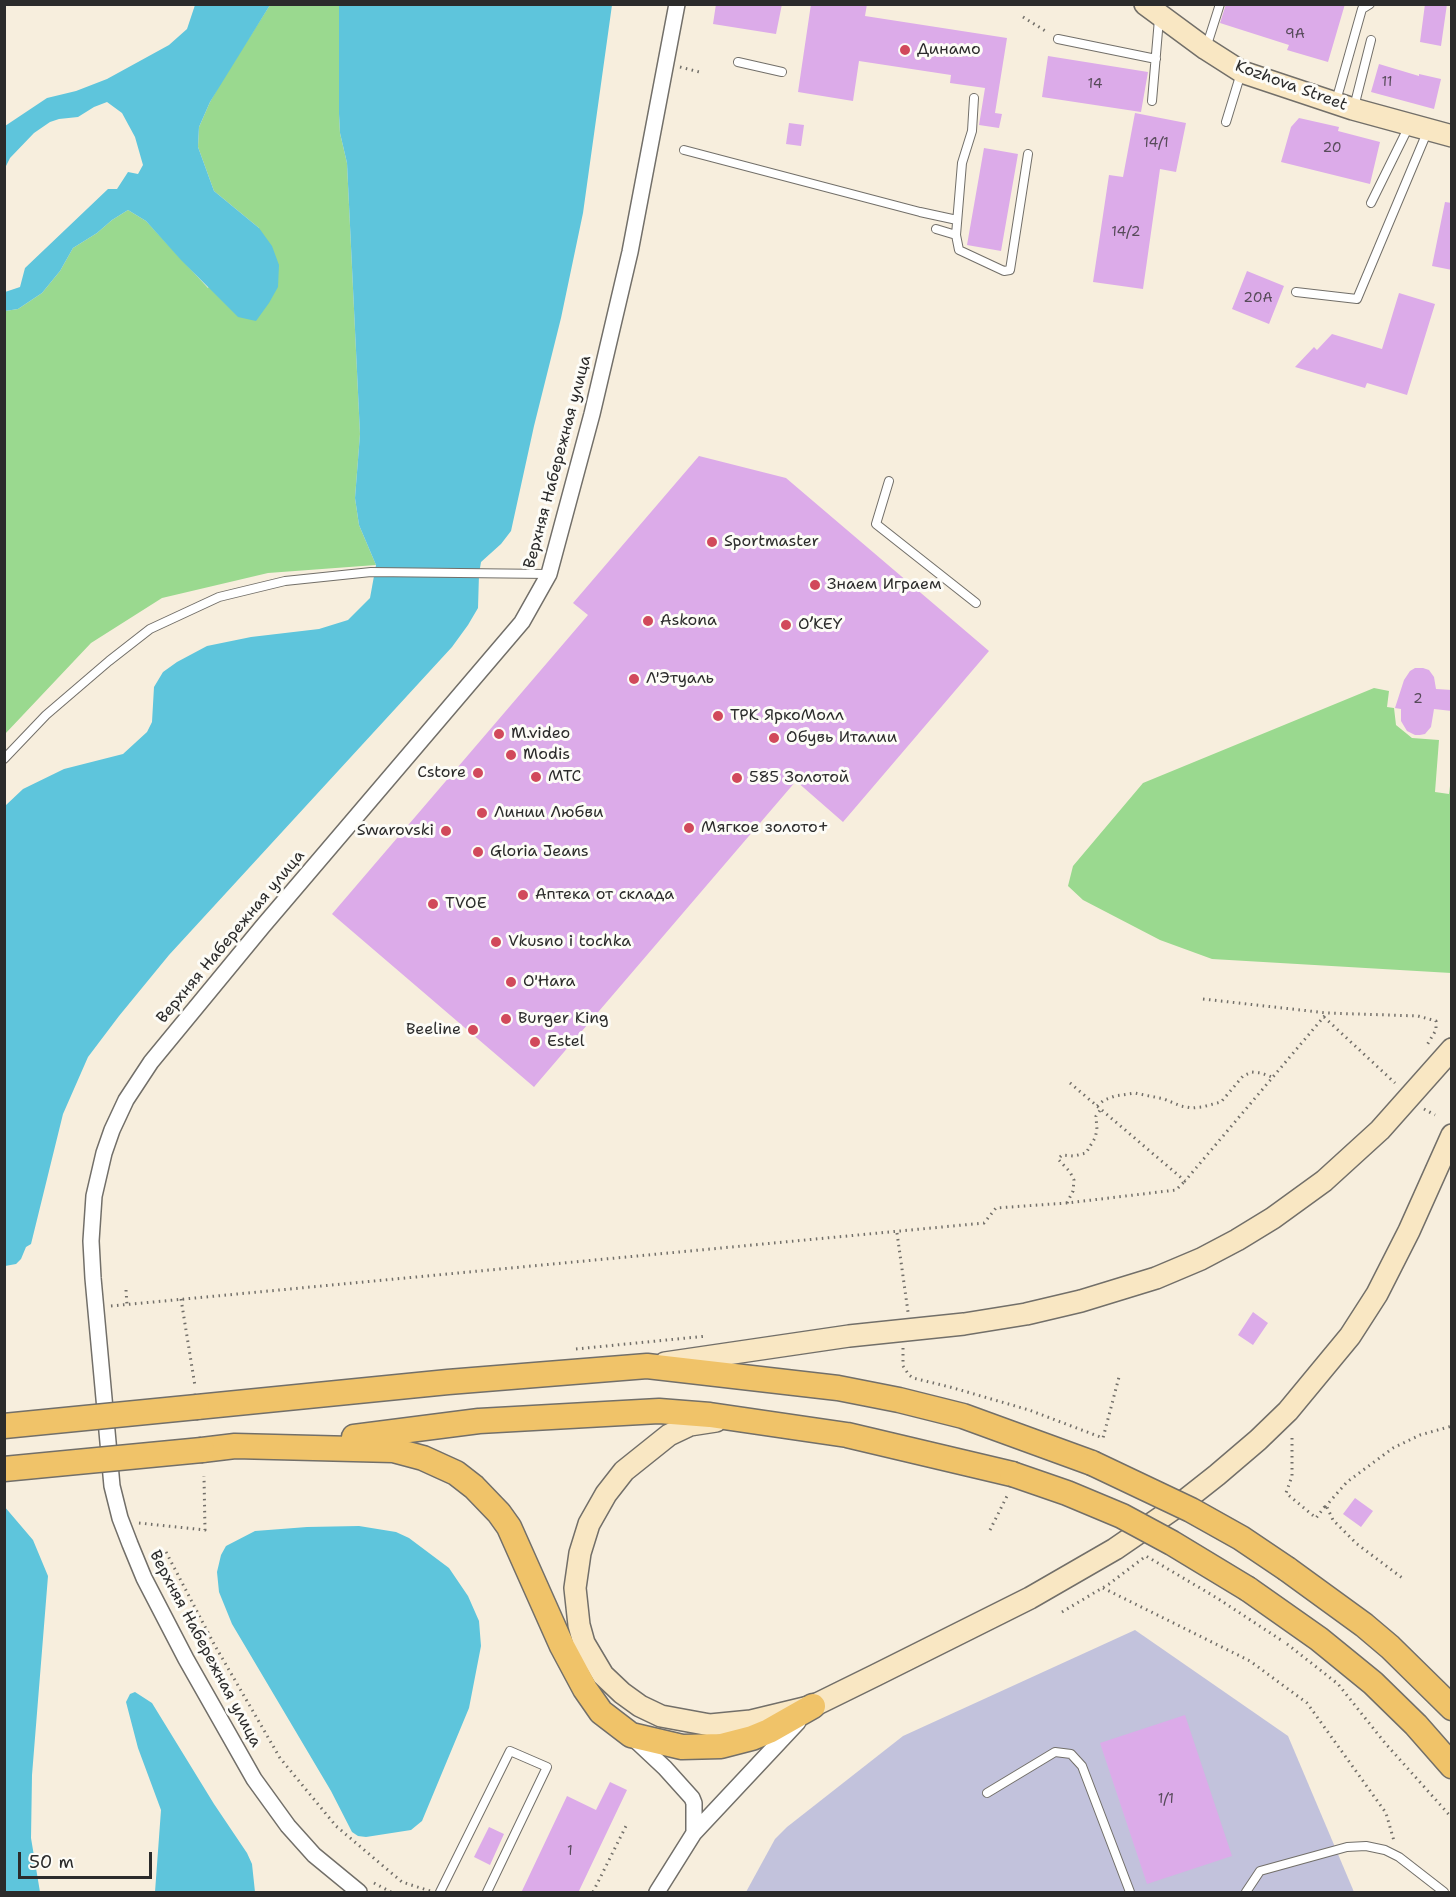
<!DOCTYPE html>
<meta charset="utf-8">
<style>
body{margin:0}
#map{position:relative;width:1456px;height:1897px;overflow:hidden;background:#f7eedd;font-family:"Shantell Sans",sans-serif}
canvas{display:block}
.frame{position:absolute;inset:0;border:6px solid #2b2b2b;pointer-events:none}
.scale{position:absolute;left:18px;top:1852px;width:134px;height:27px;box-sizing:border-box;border:3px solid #2b2b2b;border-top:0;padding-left:8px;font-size:18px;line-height:21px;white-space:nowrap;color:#2b2b2b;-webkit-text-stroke:4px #fdfcf7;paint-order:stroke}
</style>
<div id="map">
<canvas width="1456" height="1897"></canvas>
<div class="frame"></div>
<div class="scale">50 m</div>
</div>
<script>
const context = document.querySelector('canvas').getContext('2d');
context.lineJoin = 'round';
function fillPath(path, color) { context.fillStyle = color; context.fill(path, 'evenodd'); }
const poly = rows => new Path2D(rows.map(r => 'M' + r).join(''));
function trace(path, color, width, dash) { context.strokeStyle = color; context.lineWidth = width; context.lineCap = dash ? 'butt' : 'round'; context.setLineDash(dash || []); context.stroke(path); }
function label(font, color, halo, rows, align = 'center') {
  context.font = font + ' "Shantell Sans",sans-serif'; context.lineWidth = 6; context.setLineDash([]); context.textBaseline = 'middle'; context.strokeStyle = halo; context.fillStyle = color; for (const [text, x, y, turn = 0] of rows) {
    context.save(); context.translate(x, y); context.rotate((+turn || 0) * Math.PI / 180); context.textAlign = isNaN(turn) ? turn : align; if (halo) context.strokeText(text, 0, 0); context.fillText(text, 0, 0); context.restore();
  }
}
const industrial = poly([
 [1135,1630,1288,1736,1354,1892,746,1892,775,1839,787,1827,903,1736]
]);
const green = poly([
 [270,5,339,5,339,114,340,133,347,163,360,434,355,498,359,525,376,565,268,573,162,598,91,643,5,734,5,311,18,309,42,293,60,271,73,248,97,233,112,220,128,210,146,221,208,288,259,228,214,191,198,147,199,127,210,102,224,77],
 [1374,688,1389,691,1387,707,1394,708,1396,725,1412,738,1439,740,1435,792,1449,794,1451,778,1451,973,1212,959,1160,940,1083,900,1068,886,1073,866,1143,783]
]);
const water = poly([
 [195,5,270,5,210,102,199,127,198,147,214,191,259,228,272,246,279,265,278,287,269,303,256,321,238,317,181,260,146,221,128,210,112,220,97,233,73,248,60,271,42,293,18,309,5,311,5,292,20,287,25,268,108,189,117,189,128,172,138,174,143,165,135,137,122,113,107,102,94,107,78,117,59,119,50,122,34,133,10,158,5,168,5,126,47,98,76,91,107,79,169,45,187,29],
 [339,5,612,5,583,213,561,318,534,426,511,531,501,544,481,562,479,574,478,608,468,625,452,647,169,955,119,1016,88,1057,63,1114,31,1244,26,1247,21,1259,16,1264,5,1266,5,806,23,789,64,769,123,754,147,732,152,722,154,687,163,672,177,662,207,646,251,637,319,629,348,620,370,598,376,565,359,525,355,498,360,434,347,163,340,133,339,114],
 [4,1506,33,1540,48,1576,32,1775,31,1838,40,1892,5,1892],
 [359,1526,396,1532,409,1538,449,1568,468,1596,479,1621,481,1646,469,1708,422,1821,411,1830,366,1837,358,1836,352,1832,331,1791,232,1624,219,1592,217,1572,221,1555,226,1546,255,1531,307,1527],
 [135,1692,152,1703,214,1804,247,1853,252,1864,255,1892,155,1892,161,1810,138,1748,126,1702,130,1694]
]);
const building = poly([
 [716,4,782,4,776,34,713,24],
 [811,4,867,4,865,16,1007,38,995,113,1002,114,999,128,979,125,985,88,950,83,951,75,859,61,853,101,798,92],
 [1226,4,1345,4,1328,62,1287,50,1289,45,1220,23],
 [1425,4,1447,4,1441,46,1420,42],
 [1048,56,1148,72,1141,112,1042,97],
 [1379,64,1419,76,1419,74,1441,79,1434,109,1371,92],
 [1135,113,1186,123,1176,172,1160,169,1143,289,1093,282,1109,175,1123,177],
 [1299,118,1339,127,1338,131,1380,142,1370,184,1281,162,1291,127],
 [789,123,804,125,801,146,786,144],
 [984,148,1018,154,1001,251,967,245],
 [1445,202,1452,203,1452,270,1432,266],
 [1247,271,1284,286,1269,324,1232,309],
 [1399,293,1435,304,1407,395,1367,383,1365,388,1295,367,1314,347,1317,350,1332,334,1382,349],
 [699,456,786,478,989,651,843,822,796,781,534,1087,332,914,588,615,573,603],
 [1415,668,1423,668,1429,670,1434,677,1436,689,1452,690,1452,711,1434,709,1431,727,1425,734,1420,735,1415,735,1407,731,1401,721,1401,709,1395,708,1404,680,1410,671],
 [1253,1312,1268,1323,1253,1345,1238,1335],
 [1355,1498,1373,1511,1361,1527,1343,1514],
 [1185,1715,1232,1856,1147,1884,1100,1743],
 [610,1782,627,1790,578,1893,521,1893,567,1796,596,1810],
 [489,1827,504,1834,490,1865,474,1857]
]);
const path = poly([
 [1023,17,1047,32],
 [680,67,703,73],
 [1203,999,1327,1013,1418,1016,1436,1021,1436,1030,1427,1045],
 [1324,1017,1395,1083],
 [1070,1083,1185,1181,1327,1013],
 [1097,1106,1104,1100,1115,1096,1135,1093,1164,1099,1181,1106,1192,1108,1202,1107,1221,1102,1243,1076,1252,1072,1261,1073,1272,1077],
 [1424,1109,1435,1115],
 [1067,1203,1073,1191,1074,1180,1070,1172,1058,1159,1062,1155,1074,1156,1086,1153,1095,1138,1097,1130,1096,1116,1101,1109],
 [897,1233,908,1312],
 [126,1290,127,1305],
 [181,1299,195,1386],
 [111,1306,984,1223,996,1208,1067,1203,1176,1190,1185,1181],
 [903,1348,903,1366,909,1375,913,1378,950,1387,1029,1410,1103,1438,1119,1377],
 [576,1349,707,1336],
 [1292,1438,1292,1476,1286,1493,1316,1518,1326,1505,1333,1520,1357,1544,1405,1580],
 [1325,1507,1347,1482,1393,1448,1420,1435,1452,1426],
 [139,1523,205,1530,204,1476],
 [990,1530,1008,1494],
 [166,1552,214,1644,280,1758,336,1826,402,1882,430,1891],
 [1103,1588,1250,1661,1307,1703,1386,1813,1394,1841],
 [1062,1612,1109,1584,1146,1556,1217,1598,1281,1640],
 [1287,1644,1338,1684,1385,1743,1452,1818],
 [374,1883,391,1892],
 [593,1892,627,1824]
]);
const lane = poly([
 [1058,39,1156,59],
 [1206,48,1220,4],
 [738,62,782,72],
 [1152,101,1159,19],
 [1336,101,1362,9,1370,4],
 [1354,107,1371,40],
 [1226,122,1241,73],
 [684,150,920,212,957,220],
 [1371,203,1409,126],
 [936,229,956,235,959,250,1004,271,1010,270,1028,154],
 [956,235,962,163,972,131,974,98],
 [1296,292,1357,299,1428,130],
 [889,481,876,524,976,603],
 [4,759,46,715,109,661,150,629,219,597,285,581,371,572,549,574],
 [987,1793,1055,1752,1071,1754,1082,1766,1130,1892],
 [440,1892,510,1751,547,1767,487,1892],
 [1246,1892,1260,1871,1347,1847,1366,1846,1385,1850,1399,1857,1444,1892]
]);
const street = poly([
 [633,1738,665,1768,692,1798,694,1803,694,1833],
 [359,1892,314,1855,288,1826,254,1779,186,1659,144,1578,130,1544,120,1518,112,1486,93,1278,91,1241,94,1196,104,1153,112,1130,126,1100,151,1062,263,926,522,622,549,574,592,414,630,252,677,4],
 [657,1892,694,1833,798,1722]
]);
const secondary = poly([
 [1145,4,1206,49,1242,72,1353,109,1452,136],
 [665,1363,849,1336,964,1324,1026,1314,1081,1301,1156,1278,1201,1259,1237,1240,1273,1218,1324,1181,1380,1130,1452,1049],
 [716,1421,690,1425,669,1435,624,1471,606,1494,589,1524,580,1553,575,1588,579,1625,584,1643,603,1675,622,1693,640,1706,661,1716,710,1725,751,1721,813,1706,876,1675,1030,1598,1115,1549,1179,1505,1217,1475,1258,1440,1288,1411,1350,1336,1377,1294,1409,1231,1452,1135]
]);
const primary = poly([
 [197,1407,448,1382,647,1366,838,1388,899,1400,963,1416,1092,1463],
 [354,1437,479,1421,659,1411,710,1415,847,1435,1012,1474],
 [202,1450,235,1446,393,1450,423,1458,456,1473,474,1487,499,1513,509,1527,562,1646,585,1689,601,1712,631,1735,682,1747,721,1746,752,1738,769,1731,813,1706],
 [1287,1569,1364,1625,1390,1647,1452,1708],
 [1248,1589,1319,1639,1373,1683,1416,1725,1452,1766]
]);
const primaryBridge = poly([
 [4,1426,197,1407],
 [1092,1463,1191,1510,1241,1538,1287,1569],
 [4,1469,202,1450],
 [1012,1474,1067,1493,1122,1516,1172,1543,1248,1589]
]);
const markers = [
 [905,50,6,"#d1495b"],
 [712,542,6,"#d1495b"],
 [815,585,6,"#d1495b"],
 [648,621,6,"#d1495b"],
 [786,625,6,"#d1495b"],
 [634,679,6,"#d1495b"],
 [718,716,6,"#d1495b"],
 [499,734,6,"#d1495b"],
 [774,738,6,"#d1495b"],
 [511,755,6,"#d1495b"],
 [478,773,6,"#d1495b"],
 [536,777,6,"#d1495b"],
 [737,778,6,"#d1495b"],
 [482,813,6,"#d1495b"],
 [689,828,6,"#d1495b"],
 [446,831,6,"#d1495b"],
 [478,852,6,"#d1495b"],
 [523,895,6,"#d1495b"],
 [433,904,6,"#d1495b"],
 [496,942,6,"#d1495b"],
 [511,982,6,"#d1495b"],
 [506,1019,6,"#d1495b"],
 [473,1030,6,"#d1495b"],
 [535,1042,6,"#d1495b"]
];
const numberNames = [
 ["9А",1295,34],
 ["11",1387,82],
 ["14",1095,84],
 ["14/1",1156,143],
 ["20",1332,148],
 ["14/2",1126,232],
 ["20А",1258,298],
 ["2",1418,699],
 ["1/1",1166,1799],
 ["1",570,1851]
];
const poiNames = [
 ["Динамо",917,50],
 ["Sportmaster",724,542],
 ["Знаем Играем",827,585],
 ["Askona",660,621],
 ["O’KEY",798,625],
 ["Л'Этуаль",646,679],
 ["ТРК ЯркоМолл",730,716],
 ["M.video",511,734],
 ["Обувь Италии",786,738],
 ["Modis",523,755],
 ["Cstore",466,773,"right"],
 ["МТС",548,777],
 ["585 Золотой",749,778],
 ["Линии Любви",494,813],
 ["Мягкое золото+",701,828],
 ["Swarovski",434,831,"right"],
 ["Gloria Jeans",490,852],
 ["Аптека от склада",535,895],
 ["TVOE",445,904],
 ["Vkusno i tochka",508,942],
 ["O'Hara",523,982],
 ["Burger King",518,1019],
 ["Beeline",461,1030,"right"],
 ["Estel",547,1042]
];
const streetNames = [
 ["Kozhova Street",1291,86,20],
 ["Верхняя Набережная улица",558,462,-75],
 ["Верхняя Набережная улица",231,937,-50],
 ["Верхняя Набережная улица",205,1649,62]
];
fillPath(industrial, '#c2c2dc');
fillPath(green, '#9ad98f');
fillPath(water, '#5ec5dc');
fillPath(building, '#dcabe9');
trace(lane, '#726f69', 10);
trace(street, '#726f69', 18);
trace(secondary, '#726f69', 24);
trace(primary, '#726f69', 27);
trace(path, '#726f69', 3, [1.5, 4.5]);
trace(lane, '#fff', 8);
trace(street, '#fff', 15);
trace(secondary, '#f9e7c3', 21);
trace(primary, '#f0c369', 24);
trace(primaryBridge, '#726f69', 27, []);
trace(primaryBridge, '#f0c369', 24);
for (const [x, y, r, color] of markers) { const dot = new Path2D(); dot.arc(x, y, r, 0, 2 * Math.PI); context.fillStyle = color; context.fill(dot); trace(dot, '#fdfcf7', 2); }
label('14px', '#574b5a', null, numberNames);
label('16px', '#2b2b2b', '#fdfcf7', poiNames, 'left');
label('16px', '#2b2b2b', '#fdfcf7', streetNames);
</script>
